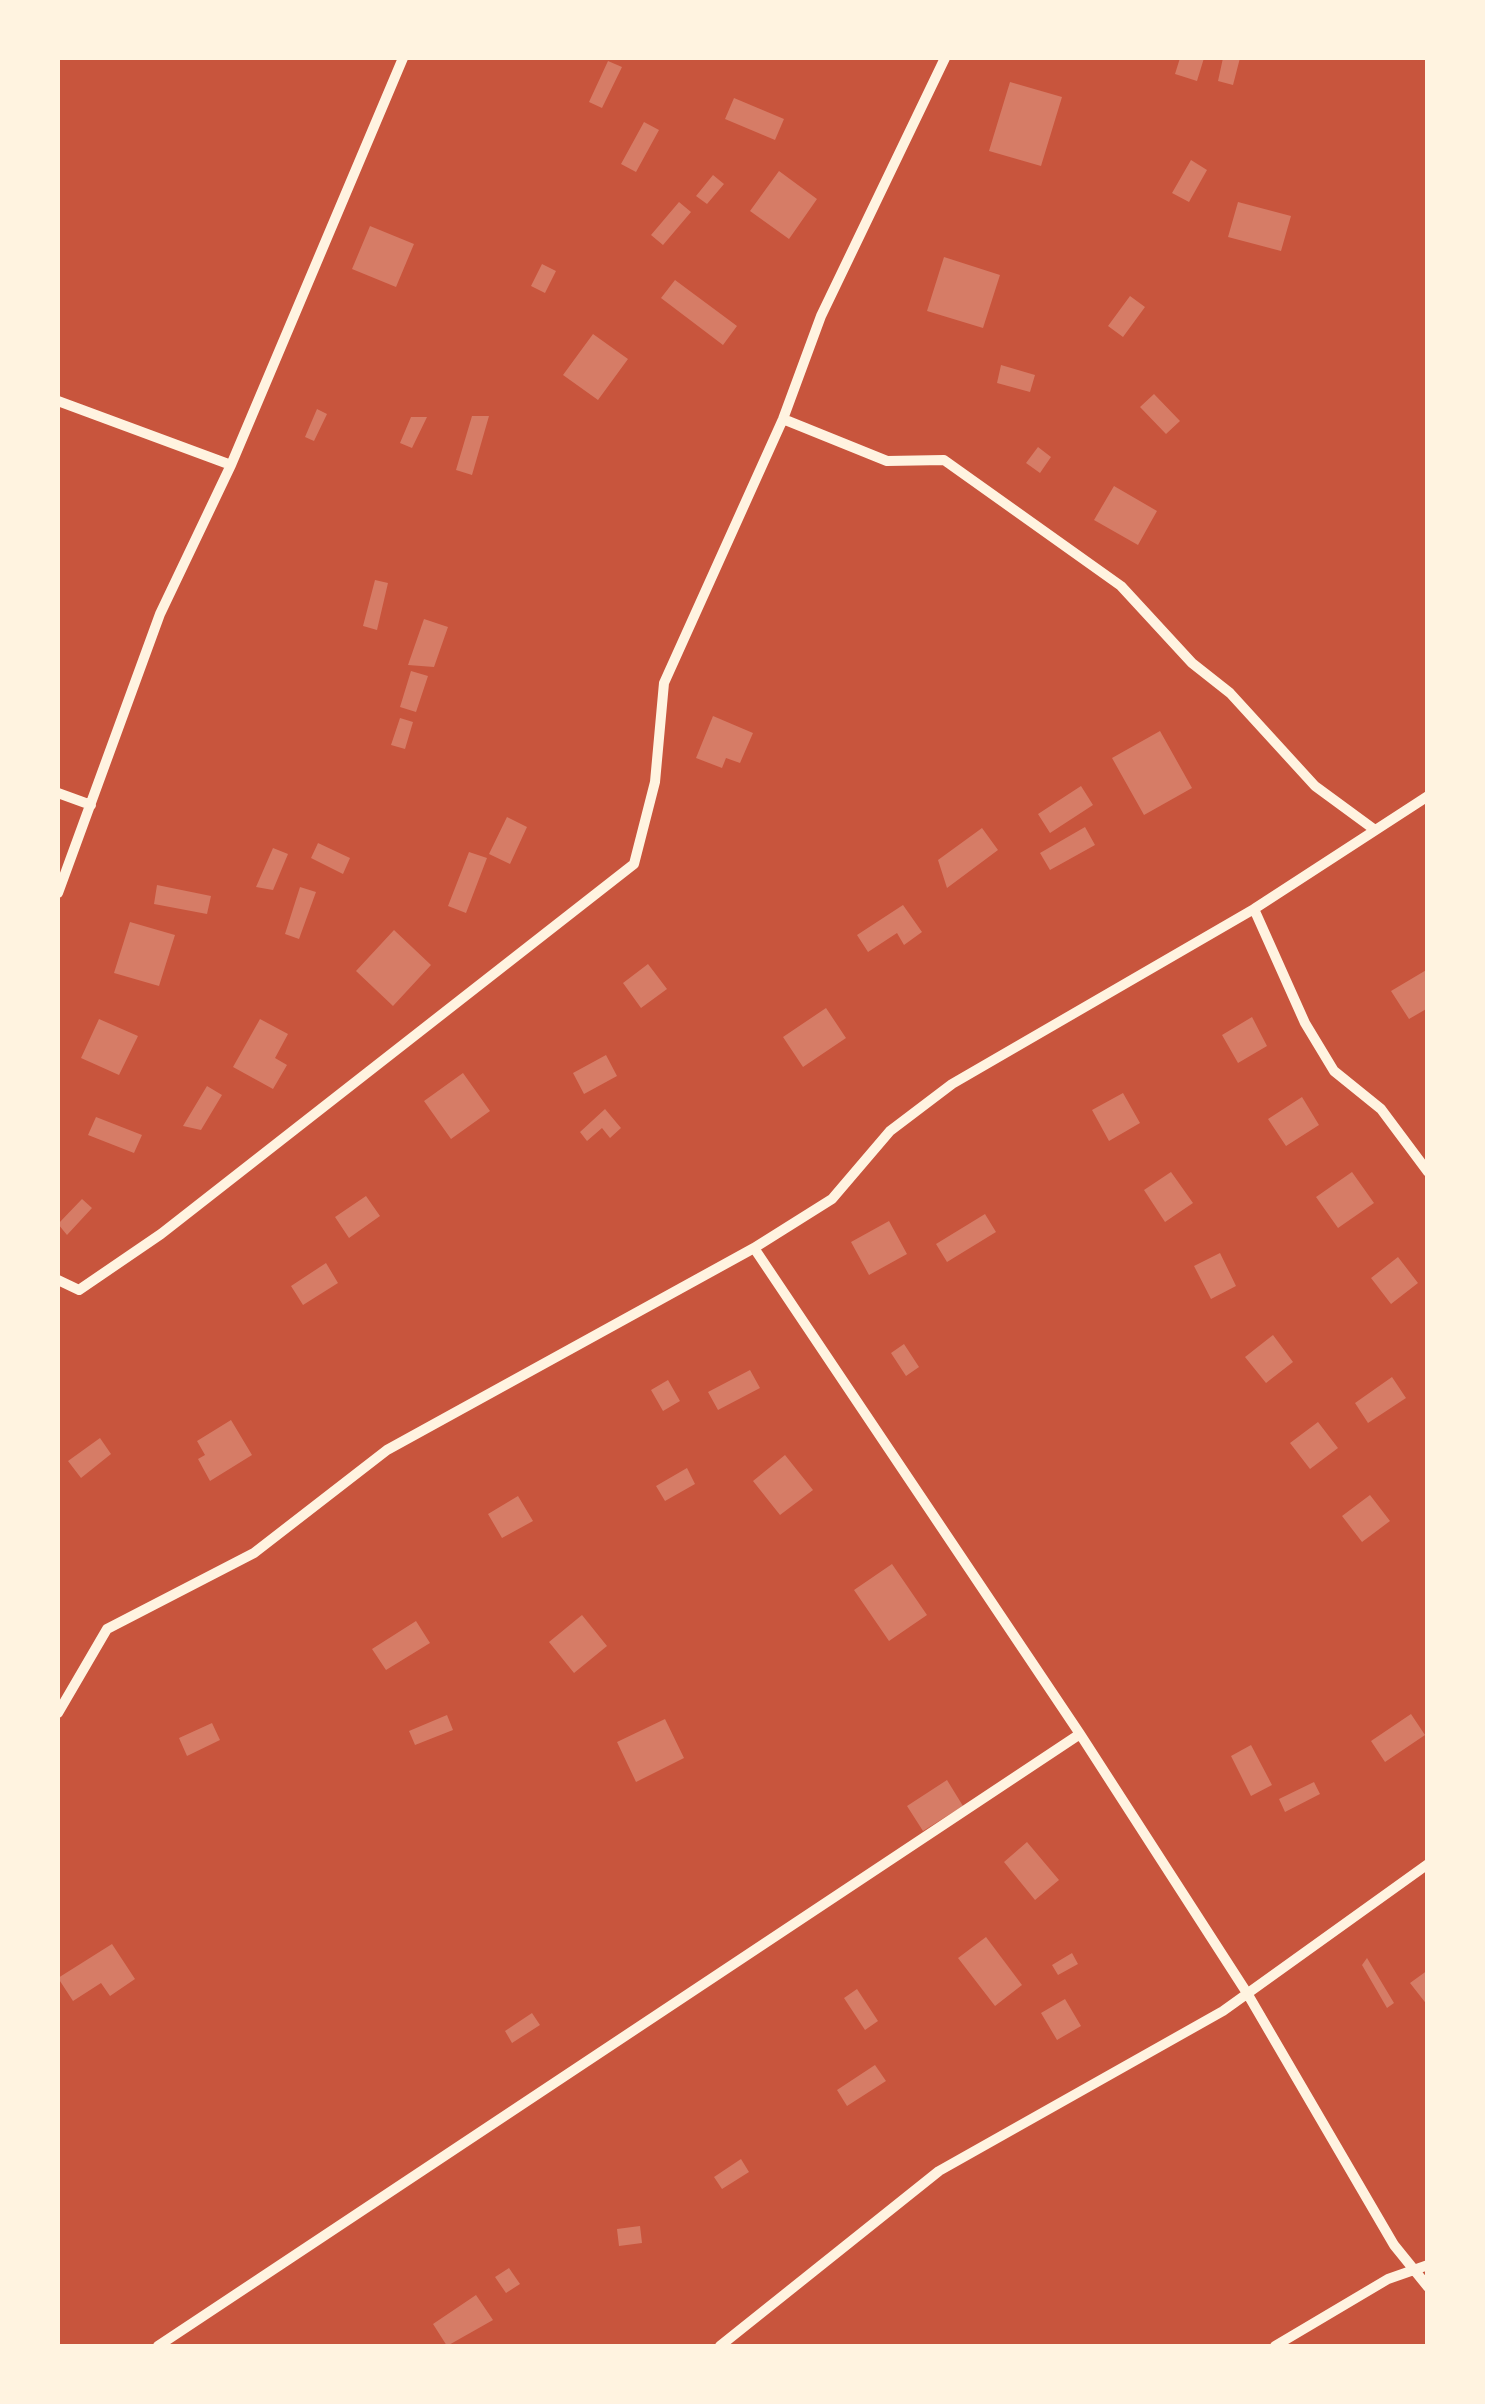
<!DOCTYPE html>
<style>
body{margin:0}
#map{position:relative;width:1485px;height:2404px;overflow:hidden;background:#c8553d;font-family:Inter,sans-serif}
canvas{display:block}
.frame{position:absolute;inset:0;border:60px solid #fff3e0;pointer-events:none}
</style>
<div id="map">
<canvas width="1485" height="2404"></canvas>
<div class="frame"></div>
</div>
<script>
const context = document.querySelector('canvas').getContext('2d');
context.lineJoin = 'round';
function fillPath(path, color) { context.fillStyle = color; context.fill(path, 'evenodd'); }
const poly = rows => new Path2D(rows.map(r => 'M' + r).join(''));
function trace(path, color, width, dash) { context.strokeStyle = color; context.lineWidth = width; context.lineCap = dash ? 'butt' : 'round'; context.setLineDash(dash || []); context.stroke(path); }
const building = poly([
 [1180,58,1204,58,1197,81,1175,74],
 [1223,58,1240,58,1233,85,1218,81],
 [608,61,622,67,602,108,589,102],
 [1010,82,1062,97,1041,166,989,151],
 [734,98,784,119,775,140,725,119],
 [644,122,659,130,636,172,621,164],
 [1191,160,1207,170,1189,202,1172,193],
 [779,171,817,199,789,239,750,211],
 [713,175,724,184,707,204,696,196],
 [679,202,691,212,663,245,651,235],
 [1238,202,1291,216,1281,251,1228,237],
 [370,226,414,244,396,287,352,269],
 [944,257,1000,275,983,328,927,311],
 [542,264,556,271,545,293,531,286],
 [675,280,737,326,723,345,661,298],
 [1130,296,1145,307,1123,337,1108,326],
 [593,334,628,359,598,400,563,375],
 [1001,365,1035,375,1030,392,997,383],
 [1154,394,1180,421,1166,434,1140,407],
 [317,409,327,414,314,441,305,437],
 [472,416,489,416,472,475,456,470],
 [411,417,427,417,412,448,400,443],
 [1038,447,1051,457,1040,473,1026,463],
 [1114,486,1157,511,1138,545,1094,520],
 [375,580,388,583,377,630,363,626],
 [424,619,448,627,434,667,408,665],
 [411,671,428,676,416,712,400,707],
 [713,716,753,733,740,763,726,758,722,768,696,758],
 [400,718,413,722,405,749,391,745],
 [1160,731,1192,788,1144,815,1112,758],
 [1081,786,1093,805,1050,833,1038,814],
 [507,817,527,827,510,864,489,854],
 [1085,827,1095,845,1050,870,1040,853],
 [982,828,998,850,947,888,938,860],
 [318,843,350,858,343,874,311,858],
 [273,848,288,854,273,890,256,887],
 [469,852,487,858,466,913,448,906],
 [157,885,211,896,207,914,154,904],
 [300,887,316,892,299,939,285,934],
 [903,905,922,932,904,945,897,933,868,952,857,935],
 [130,922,175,935,159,986,114,973],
 [394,930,431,965,393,1006,356,971],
 [648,964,667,989,641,1008,623,983],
 [1428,969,1428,1008,1409,1019,1391,991],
 [826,1008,846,1038,803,1067,783,1037],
 [1252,1017,1267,1046,1238,1063,1222,1035],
 [99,1019,138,1036,119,1075,81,1058],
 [260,1019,288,1034,275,1058,287,1065,273,1089,233,1067],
 [606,1055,617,1076,584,1094,573,1073],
 [463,1073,490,1111,451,1139,424,1101],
 [207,1086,222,1095,201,1130,183,1126],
 [1123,1093,1140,1123,1109,1141,1092,1110],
 [1302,1097,1319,1125,1286,1146,1268,1119],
 [605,1109,621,1128,610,1138,602,1128,587,1141,580,1132],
 [96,1117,142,1135,134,1153,88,1135],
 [1171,1172,1193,1203,1165,1222,1144,1190],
 [1352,1172,1374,1203,1338,1228,1316,1197],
 [366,1196,380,1216,349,1238,335,1217],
 [82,1199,92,1208,67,1235,58,1224],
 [985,1214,996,1232,947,1262,936,1244],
 [889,1221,907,1254,869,1275,851,1242],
 [1220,1253,1236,1286,1211,1299,1194,1266],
 [1398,1257,1418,1283,1391,1304,1371,1278],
 [326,1263,338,1283,303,1305,291,1286],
 [1273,1335,1293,1362,1266,1383,1245,1357],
 [904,1344,919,1367,906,1376,891,1353],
 [750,1370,760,1388,718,1410,708,1392],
 [1392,1377,1406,1398,1368,1423,1355,1403],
 [668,1380,680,1401,663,1411,651,1390],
 [231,1420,252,1455,210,1481,198,1459,205,1455,197,1441],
 [1318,1422,1338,1448,1310,1469,1290,1443],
 [100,1438,111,1454,81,1478,68,1461],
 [785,1455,813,1490,780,1515,753,1481],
 [687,1468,695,1484,665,1501,656,1486],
 [1370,1495,1390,1521,1362,1542,1342,1516],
 [518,1496,533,1521,502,1538,488,1514],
 [892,1564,927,1615,889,1641,854,1590],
 [582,1615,607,1646,574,1673,549,1642],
 [416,1621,430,1643,386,1670,372,1649],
 [1411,1714,1425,1735,1385,1762,1371,1741],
 [447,1715,453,1730,415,1745,409,1731],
 [665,1719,684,1758,636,1782,617,1742],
 [212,1723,220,1740,187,1756,179,1738],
 [1251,1745,1272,1785,1251,1796,1231,1756],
 [947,1780,963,1806,923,1831,907,1806],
 [1314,1782,1320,1794,1285,1812,1279,1799],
 [1027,1842,1059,1880,1035,1900,1004,1862],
 [986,1937,1022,1985,995,2006,958,1958],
 [112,1944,135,1979,110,1996,101,1983,73,2001,58,1978],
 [1072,1953,1078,1964,1058,1975,1052,1965],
 [1367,1958,1394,2003,1387,2008,1362,1965],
 [1428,1970,1428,2006,1410,1983],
 [857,1989,878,2021,865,2030,844,1998],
 [1065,1999,1081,2026,1057,2040,1041,2013],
 [532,2013,540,2025,512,2043,505,2031],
 [875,2065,886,2081,847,2106,837,2090],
 [741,2159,749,2172,722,2189,714,2177],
 [640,2226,642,2243,619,2246,617,2229],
 [509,2268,520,2284,506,2293,495,2277],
 [476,2295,493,2320,447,2346,433,2324]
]);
const minor = poly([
 [58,401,231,465],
 [783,419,887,461,944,460,1121,586,1192,663,1230,693,1315,786,1375,830],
 [58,793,91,805],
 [58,893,160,614,231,465,403,58],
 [1254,909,1305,1023,1334,1071,1381,1109,1428,1172],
 [754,1248,1080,1734,1247,1993,1394,2245,1428,2287],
 [58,1280,79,1290,161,1234,634,864,655,782,664,683,783,419,821,316,945,58],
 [58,1713,107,1629,254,1553,387,1450,754,1248,832,1199,890,1131,952,1084,1254,909,1428,796],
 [158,2346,1080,1734],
 [720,2346,939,2171,1223,2011,1428,1864],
 [1275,2346,1388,2279,1428,2265]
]);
fillPath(building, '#d67c66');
trace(minor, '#fff3e0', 10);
</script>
